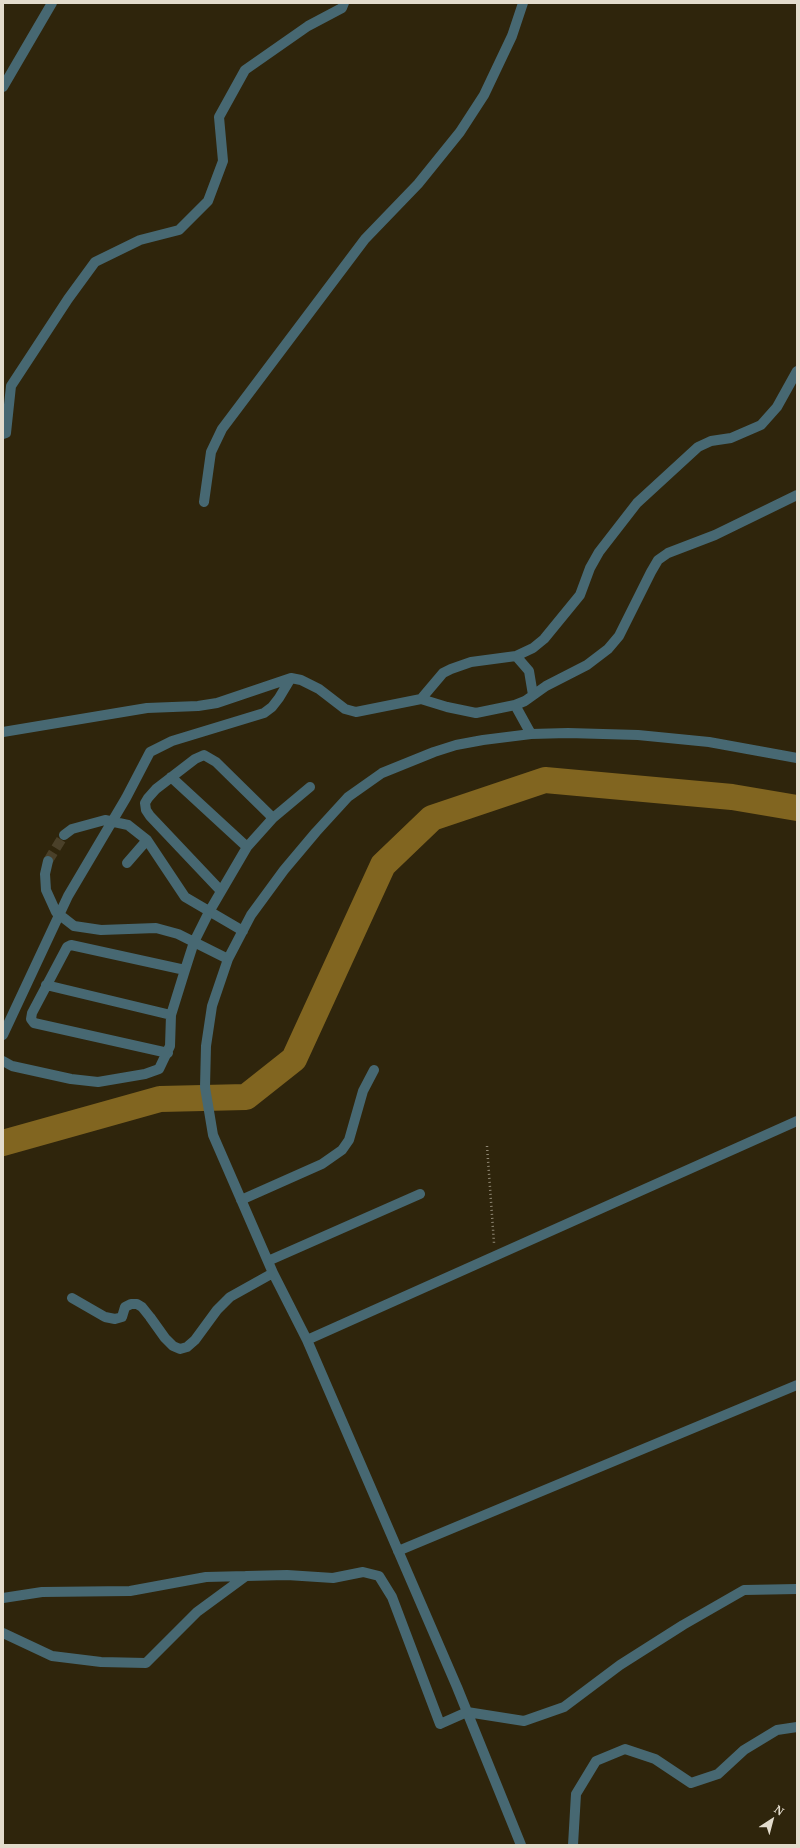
<!DOCTYPE html>
<style>
body{margin:0}
#map{position:relative;width:800px;height:1848px;overflow:hidden;background:#2f250c;font-family:"Noto Serif",serif}
canvas{display:block}
.frame{position:absolute;inset:0;border:4px solid #e3dccd;pointer-events:none}
.north{position:absolute;left:752px;top:1800px;width:40px;height:40px;-webkit-text-stroke:3px #2f250c;paint-order:stroke;rotate:36deg;font-size:11px;font-weight:700;line-height:16px;text-align:center;color:#e3dccd}
.north::after{content:'';display:block;margin:auto;width:14px;height:18px;background:#e3dccd;clip-path:polygon(50% 0,100% 100%,50% 72%,0 100%)}
</style>
<div id="map">
<canvas width="800" height="1848"></canvas>
<div class="frame"></div>
<div class="north">N</div>
</div>
<script>
const context = document.querySelector('canvas').getContext('2d');
context.lineJoin = 'round';
const poly = rows => new Path2D(rows.map(r => 'M' + r).join(''));
function trace(path, color, width, dash) { context.strokeStyle = color; context.lineWidth = width; context.lineCap = dash ? 'butt' : 'round'; context.setLineDash(dash || []); context.stroke(path); }
const river = poly([
 [3,1143,160,1099,246,1097,294,1059,383,865,432,818,545,780,732,797,797,808]
]);
const minorTunnel = poly([
 [48,861,64,835]
]);
const path = poly([
 [487,1146,494,1243]
]);
const minor = poly([
 [3,87,52,3],
 [3,434,6,433,11,386,68,299,95,262,140,240,179,230,208,201,223,161,219,117,245,70,308,26,342,8,344,3],
 [204,502,211,452,222,429,365,239,418,184,460,132,484,95,512,36,523,3],
 [516,656,529,671,533,695],
 [421,699,443,673,451,669,471,662,516,656,533,648,544,639,580,595,590,568,599,552,637,503,698,447,711,441,731,438,761,425,777,407,797,371],
 [515,705,531,734],
 [3,732,147,708,198,706,217,703,291,678,301,680,319,689,345,709,356,712,421,699,447,707,476,713,515,705,525,701,546,686,587,665,608,649,619,636,651,572,658,560,668,553,715,535,797,495],
 [171,777,247,847],
 [64,835,72,829,105,820,128,825,147,840,185,897,243,931],
 [48,861,45,874,46,890,56,912,74,926,101,930,156,928,178,934,228,959],
 [127,863,147,840],
 [221,891,150,816,146,810,145,803,148,798,156,789,195,759,204,755,216,762,273,818],
 [46,985,171,1015],
 [3,1035,68,896,126,798,150,752,172,741,264,713,272,707,279,698,291,678],
 [168,1053,34,1023,31,1019,32,1013,67,947,71,945,185,970],
 [3,1061,12,1066,71,1079,98,1082,145,1074,159,1069,170,1046,171,1015,185,970,194,942,209,912,247,847,273,818,310,787],
 [241,1200,322,1164,342,1150,349,1140,363,1091,374,1070],
 [268,1261,420,1194],
 [72,1298,105,1317,115,1319,122,1317,125,1307,131,1304,137,1304,142,1307,150,1317,165,1338,173,1346,180,1349,187,1347,195,1340,217,1310,230,1297,273,1273],
 [307,1340,797,1121],
 [398,1551,797,1385],
 [3,1598,42,1592,130,1591,206,1577,287,1575,333,1578,363,1572,379,1576,392,1597,440,1724,467,1712,524,1721,564,1707,620,1665,683,1625,744,1590,797,1589],
 [3,1633,52,1656,101,1662,146,1663,197,1612,246,1576],
 [521,1845,457,1687,307,1340,273,1273,213,1135,205,1087,206,1046,212,1006,228,959,251,915,284,870,316,832,348,797,382,773,434,752,456,745,483,740,531,734,568,733,638,735,709,742,797,758],
 [573,1845,576,1794,596,1761,625,1749,655,1759,691,1783,718,1774,744,1750,777,1730,797,1727]
]);
trace(river, '#816520', 26);
trace(minorTunnel, '#4a4029', 10, [10, 5]);
trace(path, '#8e8672', 2.5, [1, 3]);
trace(minor, '#476872', 10);
</script>
